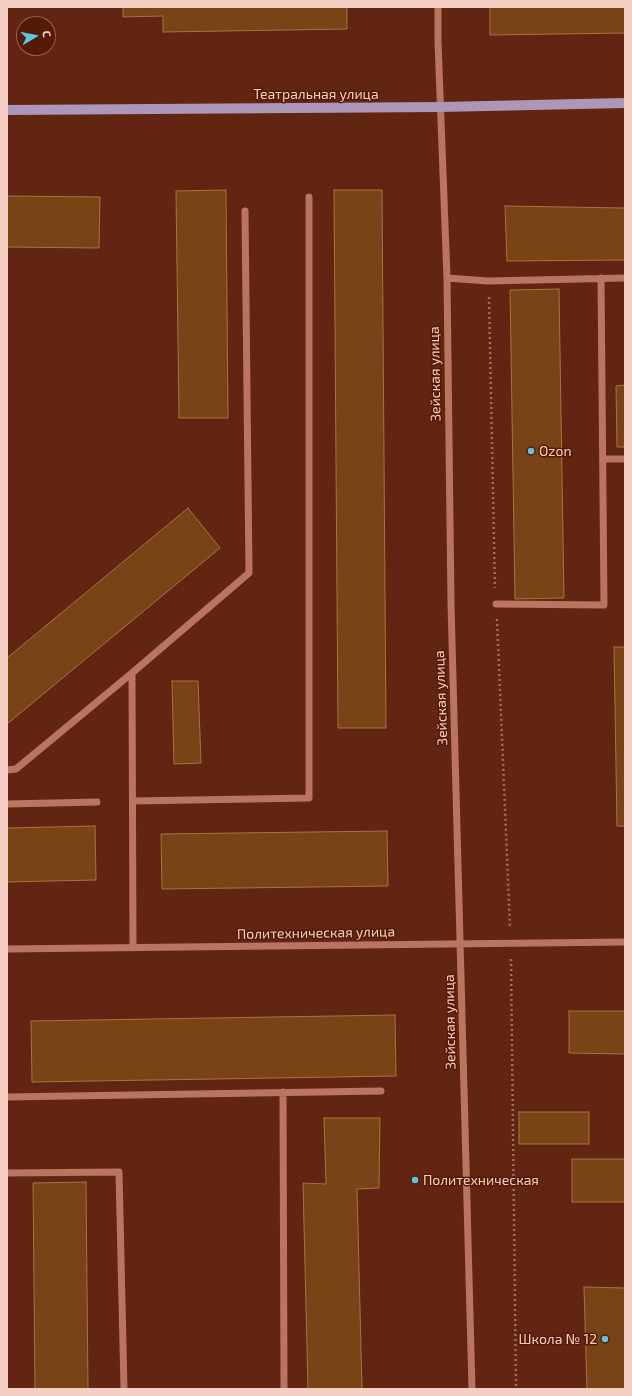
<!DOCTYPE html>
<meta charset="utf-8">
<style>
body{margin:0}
#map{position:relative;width:632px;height:1396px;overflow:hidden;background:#612512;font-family:"Exo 2",sans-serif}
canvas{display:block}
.frame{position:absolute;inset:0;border:8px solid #f5cec3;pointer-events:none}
.north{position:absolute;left:16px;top:16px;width:40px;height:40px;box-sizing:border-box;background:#551a06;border:1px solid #956252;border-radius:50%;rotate:80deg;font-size:11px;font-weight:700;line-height:16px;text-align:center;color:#f5cec3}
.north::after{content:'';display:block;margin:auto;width:14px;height:18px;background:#5ac8e5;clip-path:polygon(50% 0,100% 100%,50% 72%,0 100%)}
</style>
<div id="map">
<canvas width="632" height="1396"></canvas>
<div class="frame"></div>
<div class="north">С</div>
</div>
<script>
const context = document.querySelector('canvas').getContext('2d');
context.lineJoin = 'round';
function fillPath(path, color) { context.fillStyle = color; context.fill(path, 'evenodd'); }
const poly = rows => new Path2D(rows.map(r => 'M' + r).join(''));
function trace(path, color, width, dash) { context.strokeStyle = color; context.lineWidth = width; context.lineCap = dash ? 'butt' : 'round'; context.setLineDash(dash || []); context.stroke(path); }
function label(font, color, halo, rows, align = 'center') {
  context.font = font + ' "Exo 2",sans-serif'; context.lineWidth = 3; context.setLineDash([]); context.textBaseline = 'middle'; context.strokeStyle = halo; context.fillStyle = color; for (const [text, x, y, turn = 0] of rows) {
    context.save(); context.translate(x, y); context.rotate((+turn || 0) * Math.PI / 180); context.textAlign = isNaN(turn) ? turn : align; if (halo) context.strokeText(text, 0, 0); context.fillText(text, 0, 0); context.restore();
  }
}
const building = poly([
 [123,7,347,7,347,29,163,32,163,16,123,17,123,7],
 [490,7,625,7,625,33,490,35,490,7],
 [226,190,228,418,179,418,176,191,226,190],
 [334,190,382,190,386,728,338,728,334,190],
 [7,196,100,197,99,248,7,247,7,196],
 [505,206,625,208,625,260,507,261,505,206],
 [559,289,564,598,515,599,510,290,559,289],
 [625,385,625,447,617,447,616,386,625,385],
 [188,508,220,548,7,724,7,658,188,508],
 [614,647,625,647,625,826,617,826,614,647],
 [172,681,198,681,201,763,174,764,172,681],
 [95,826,96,880,7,882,7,828,95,826],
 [387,831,388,886,162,889,161,834,387,831],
 [569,1011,625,1011,625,1054,569,1053,569,1011],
 [395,1015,396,1076,32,1082,31,1021,395,1015],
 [519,1112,589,1112,589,1144,519,1144,519,1112],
 [324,1118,380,1118,379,1188,357,1189,362,1389,308,1389,303,1183,326,1184,324,1118],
 [572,1159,625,1159,625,1202,572,1202,572,1159],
 [86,1182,88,1389,35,1389,33,1183,86,1182],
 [584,1287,625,1288,625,1389,587,1389,584,1287]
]);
const path = poly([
 [489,297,495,588],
 [497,619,510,928],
 [511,959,516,1389]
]);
const minor = poly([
 [438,7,438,42,447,278,451,604,472,1389],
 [447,278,488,281,625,278],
 [603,459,625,459],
 [496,604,604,605,601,278],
 [7,770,16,769,132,673],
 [133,801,309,798,309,197],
 [7,804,97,802],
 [133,948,132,673,249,573,245,211],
 [7,949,625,942],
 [283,1092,284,1389],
 [7,1097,381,1091],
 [7,1173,119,1172,124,1389]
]);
const major = poly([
 [7,110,440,107,625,103]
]);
const markers = [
 [531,451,4,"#5ac8e5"],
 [415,1180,4,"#5ac8e5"],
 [605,1339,4,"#5ac8e5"]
];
const streetNames = [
 ["Театральная улица",316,94],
 ["Зейская улица",435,374,-91],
 ["Зейская улица",441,698,-92],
 ["Политехническая улица",316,933,-1],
 ["Зейская улица",450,1022,-91]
];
const poiNames = [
 ["Ozon",539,451],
 ["Политехническая",423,1180],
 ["Школа № 12",597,1339,"right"]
];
fillPath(building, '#784416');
trace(building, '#aa7246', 1);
trace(path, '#a16f5f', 2.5, [2, 3]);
trace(minor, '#ba7560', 7);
trace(major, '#ad97b8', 10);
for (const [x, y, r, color] of markers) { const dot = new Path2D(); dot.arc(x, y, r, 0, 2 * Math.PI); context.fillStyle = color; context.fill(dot); trace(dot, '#551a06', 1.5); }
label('14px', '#f5cec3', '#551a06', streetNames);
label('14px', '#f5cec3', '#551a06', poiNames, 'left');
</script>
